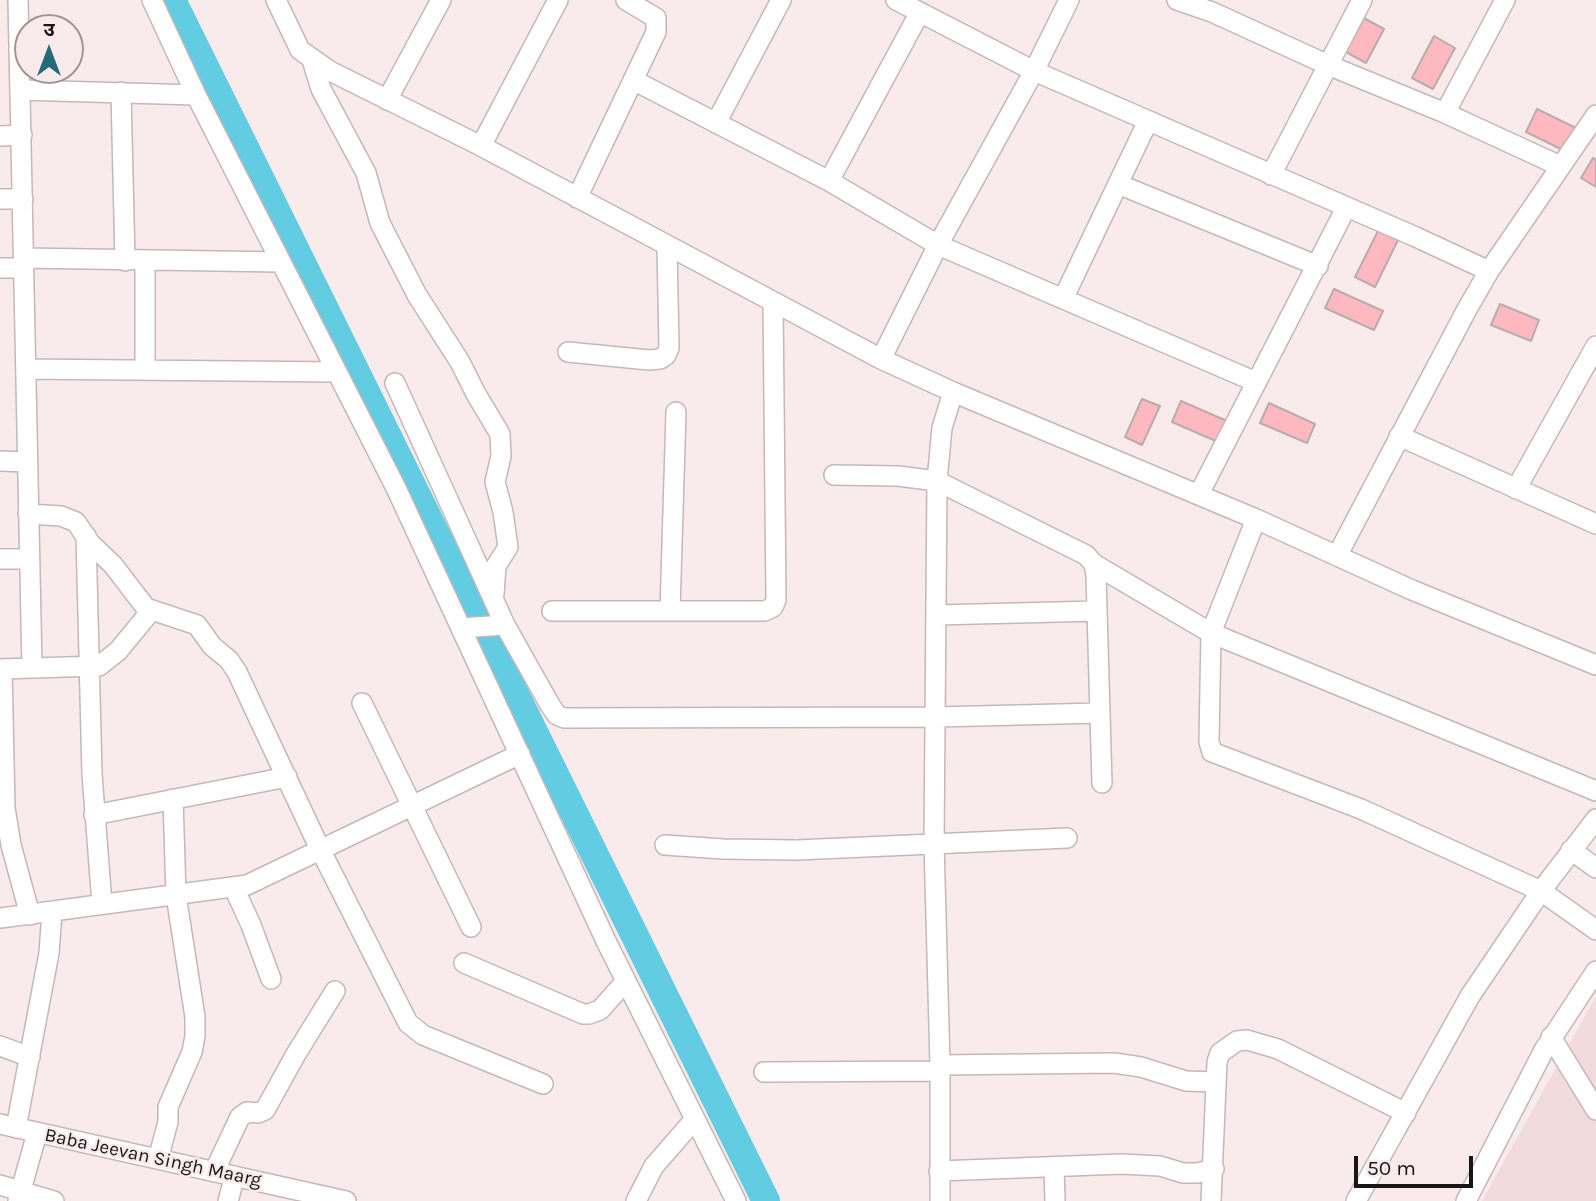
<!DOCTYPE html>
<meta charset="utf-8">
<style>
body{margin:0}
#map{position:relative;width:1596px;height:1201px;overflow:hidden;background:#f9ebec;font-family:Karla,"Noto Sans Devanagari",sans-serif}
canvas{display:block}
.north{position:absolute;left:14px;top:14px;width:70px;height:70px;box-sizing:border-box;background:#f9ebec;border:2px solid #a09596;border-radius:50%;rotate:0deg;font-size:19px;font-weight:700;line-height:28px;text-align:center;color:#1a1516}
.north::after{content:'';display:block;margin:auto;width:24px;height:32px;background:#246a79;clip-path:polygon(50% 0,100% 100%,50% 72%,0 100%)}
.scale{position:absolute;left:1354px;top:1156px;width:119px;height:32px;box-sizing:border-box;border:4px solid #1a1516;border-top:0;padding-left:9px;font-size:21px;line-height:24px;white-space:nowrap;color:#1a1516;-webkit-text-stroke:5px #f9ebec;paint-order:stroke}
</style>
<div id="map">
<canvas width="1596" height="1201"></canvas>
<div class="north">उ</div>
<div class="scale">50 m</div>
</div>
<script>
const context = document.querySelector('canvas').getContext('2d');
context.lineJoin = 'round';
function fillPath(path, color) { context.fillStyle = color; context.fill(path, 'evenodd'); }
const poly = rows => new Path2D(rows.map(r => 'M' + r).join(''));
function trace(path, color, width, dash) { context.strokeStyle = color; context.lineWidth = width; context.lineCap = dash ? 'butt' : 'round'; context.setLineDash(dash || []); context.stroke(path); }
function label(font, color, halo, rows, align = 'center') {
  context.font = font + ' Karla,sans-serif'; context.lineWidth = 5; context.setLineDash([]); context.textBaseline = 'middle'; context.strokeStyle = halo; context.fillStyle = color; for (const [text, x, y, turn = 0] of rows) {
    context.save(); context.translate(x, y); context.rotate((+turn || 0) * Math.PI / 180); context.textAlign = isNaN(turn) ? turn : align; if (halo) context.strokeText(text, 0, 0); context.fillText(text, 0, 0); context.restore();
  }
}
const built = poly([
 [1596,996,1596,1201,1482,1201]
]);
const river = poly([
 [172,0,766,1201]
]);
const building = poly([
 [1364,18,1384,29,1366,63,1346,52,1364,18],
 [1434,36,1455,48,1433,89,1412,78,1434,36],
 [1537,109,1576,128,1565,151,1526,132,1537,109],
 [1593,158,1596,160,1596,187,1581,178,1593,158],
 [1379,229,1399,238,1375,287,1355,277,1379,229],
 [1334,289,1383,311,1374,330,1325,308,1334,289],
 [1500,304,1539,320,1531,341,1491,325,1500,304],
 [1142,399,1160,406,1142,445,1125,437,1142,399],
 [1181,401,1227,421,1218,442,1172,422,1181,401],
 [1269,403,1315,424,1307,443,1260,423,1269,403]
]);
const minor = poly([
 [18,0,32,667],
 [152,0,196,95,396,488,606,941,736,1201],
 [276,0,300,50,330,71,481,146,881,359],
 [896,0,1034,71,1416,237,1489,271],
 [1069,0,1034,71,938,245,881,359,953,392,1256,519,1412,590,1596,665],
 [1177,0,1212,12,1328,65,1445,113,1560,166],
 [312,60,321,89,366,173,380,223,417,295,460,362,476,394,500,434,501,456,495,482,503,512,508,547,496,566,494,594],
 [633,80,829,181,938,245,1256,382],
 [21,90,196,95],
 [121,92,125,261],
 [387,100,441,0],
 [1445,113,1505,0],
 [716,123,781,0],
 [0,136,22,135],
 [481,146,558,0],
 [1271,175,1362,0],
 [829,181,920,12],
 [1118,184,1318,266],
 [577,198,656,32,656,18,626,0],
 [0,199,23,199],
 [24,258,281,262],
 [145,261,145,370],
 [0,268,24,268],
 [1063,299,1148,121],
 [568,352,649,360,660,359,666,355,669,348,667,246],
 [26,369,337,372],
 [395,383,505,625,550,705,557,715,564,718,936,717,1100,713],
 [1399,436,1596,524],
 [0,461,27,462],
 [834,475,898,476,937,481,1086,555,1094,564,1096,575,1102,783],
 [1516,489,1596,346],
 [1199,494,1346,208],
 [28,514,61,516,76,522,90,543,113,565,146,608,197,625,212,646,229,660,237,672,320,849,408,1023,423,1035,543,1084],
 [1256,519,1211,633,1209,742,1212,752,1361,809,1541,891,1596,930],
 [86,536,92,774,102,904],
 [1338,554,1466,311,1489,271,1596,115],
 [0,559,29,559],
 [1094,564,1211,633,1596,791],
 [552,611,765,611,773,607,776,600,773,302],
 [670,611,676,412],
 [936,615,1097,611],
 [461,628,505,625],
 [0,669,99,666,118,651,151,611],
 [2,669,5,808,11,845,30,915],
 [362,703,471,927],
 [94,815,287,777],
 [665,845,723,849,797,850,1067,838],
 [1571,850,1596,868],
 [234,888,251,925,271,979],
 [0,918,247,885,520,754],
 [464,963,583,1014,589,1014,600,1010,626,981],
 [1551,1037,1596,1110],
 [0,1046,30,1057],
 [940,1065,1114,1063,1141,1067,1186,1081,1215,1082],
 [764,1072,940,1071],
 [0,1124,346,1201],
 [16,1128,49,953,52,912],
 [158,1159,168,1122,168,1107,192,1052,195,1036,195,1017,176,895,173,799],
 [1054,1167,1055,1201],
 [939,1171,1122,1164,1160,1166,1183,1173,1197,1173,1214,1169],
 [214,1172,240,1117,247,1112,258,1113,265,1110,296,1054,335,991],
 [0,1185,54,1201],
 [18,1201,37,1133],
 [228,1201,235,1176],
 [636,1201,654,1166,695,1119],
 [940,1201,940,1065,934,843,937,481,942,428,953,392],
 [1211,1201,1217,1062,1220,1053,1237,1041,1247,1040,1278,1049,1406,1113],
 [1356,1201,1470,996,1541,891,1596,819],
 [1466,1201,1544,1050,1596,971]
]);
const streetNames = [
 ["Baba Jeevan Singh Maarg",153,1158,12]
];
fillPath(built, '#f2dbdd');
trace(river, '#61cce2', 28);
fillPath(building, '#feb8c0');
trace(building, '#b9acad', 2);
trace(minor, '#c5b7b9', 22);
trace(minor, '#fff', 19);
label('19px', '#1a1516', '#f9ebec', streetNames);
</script>
